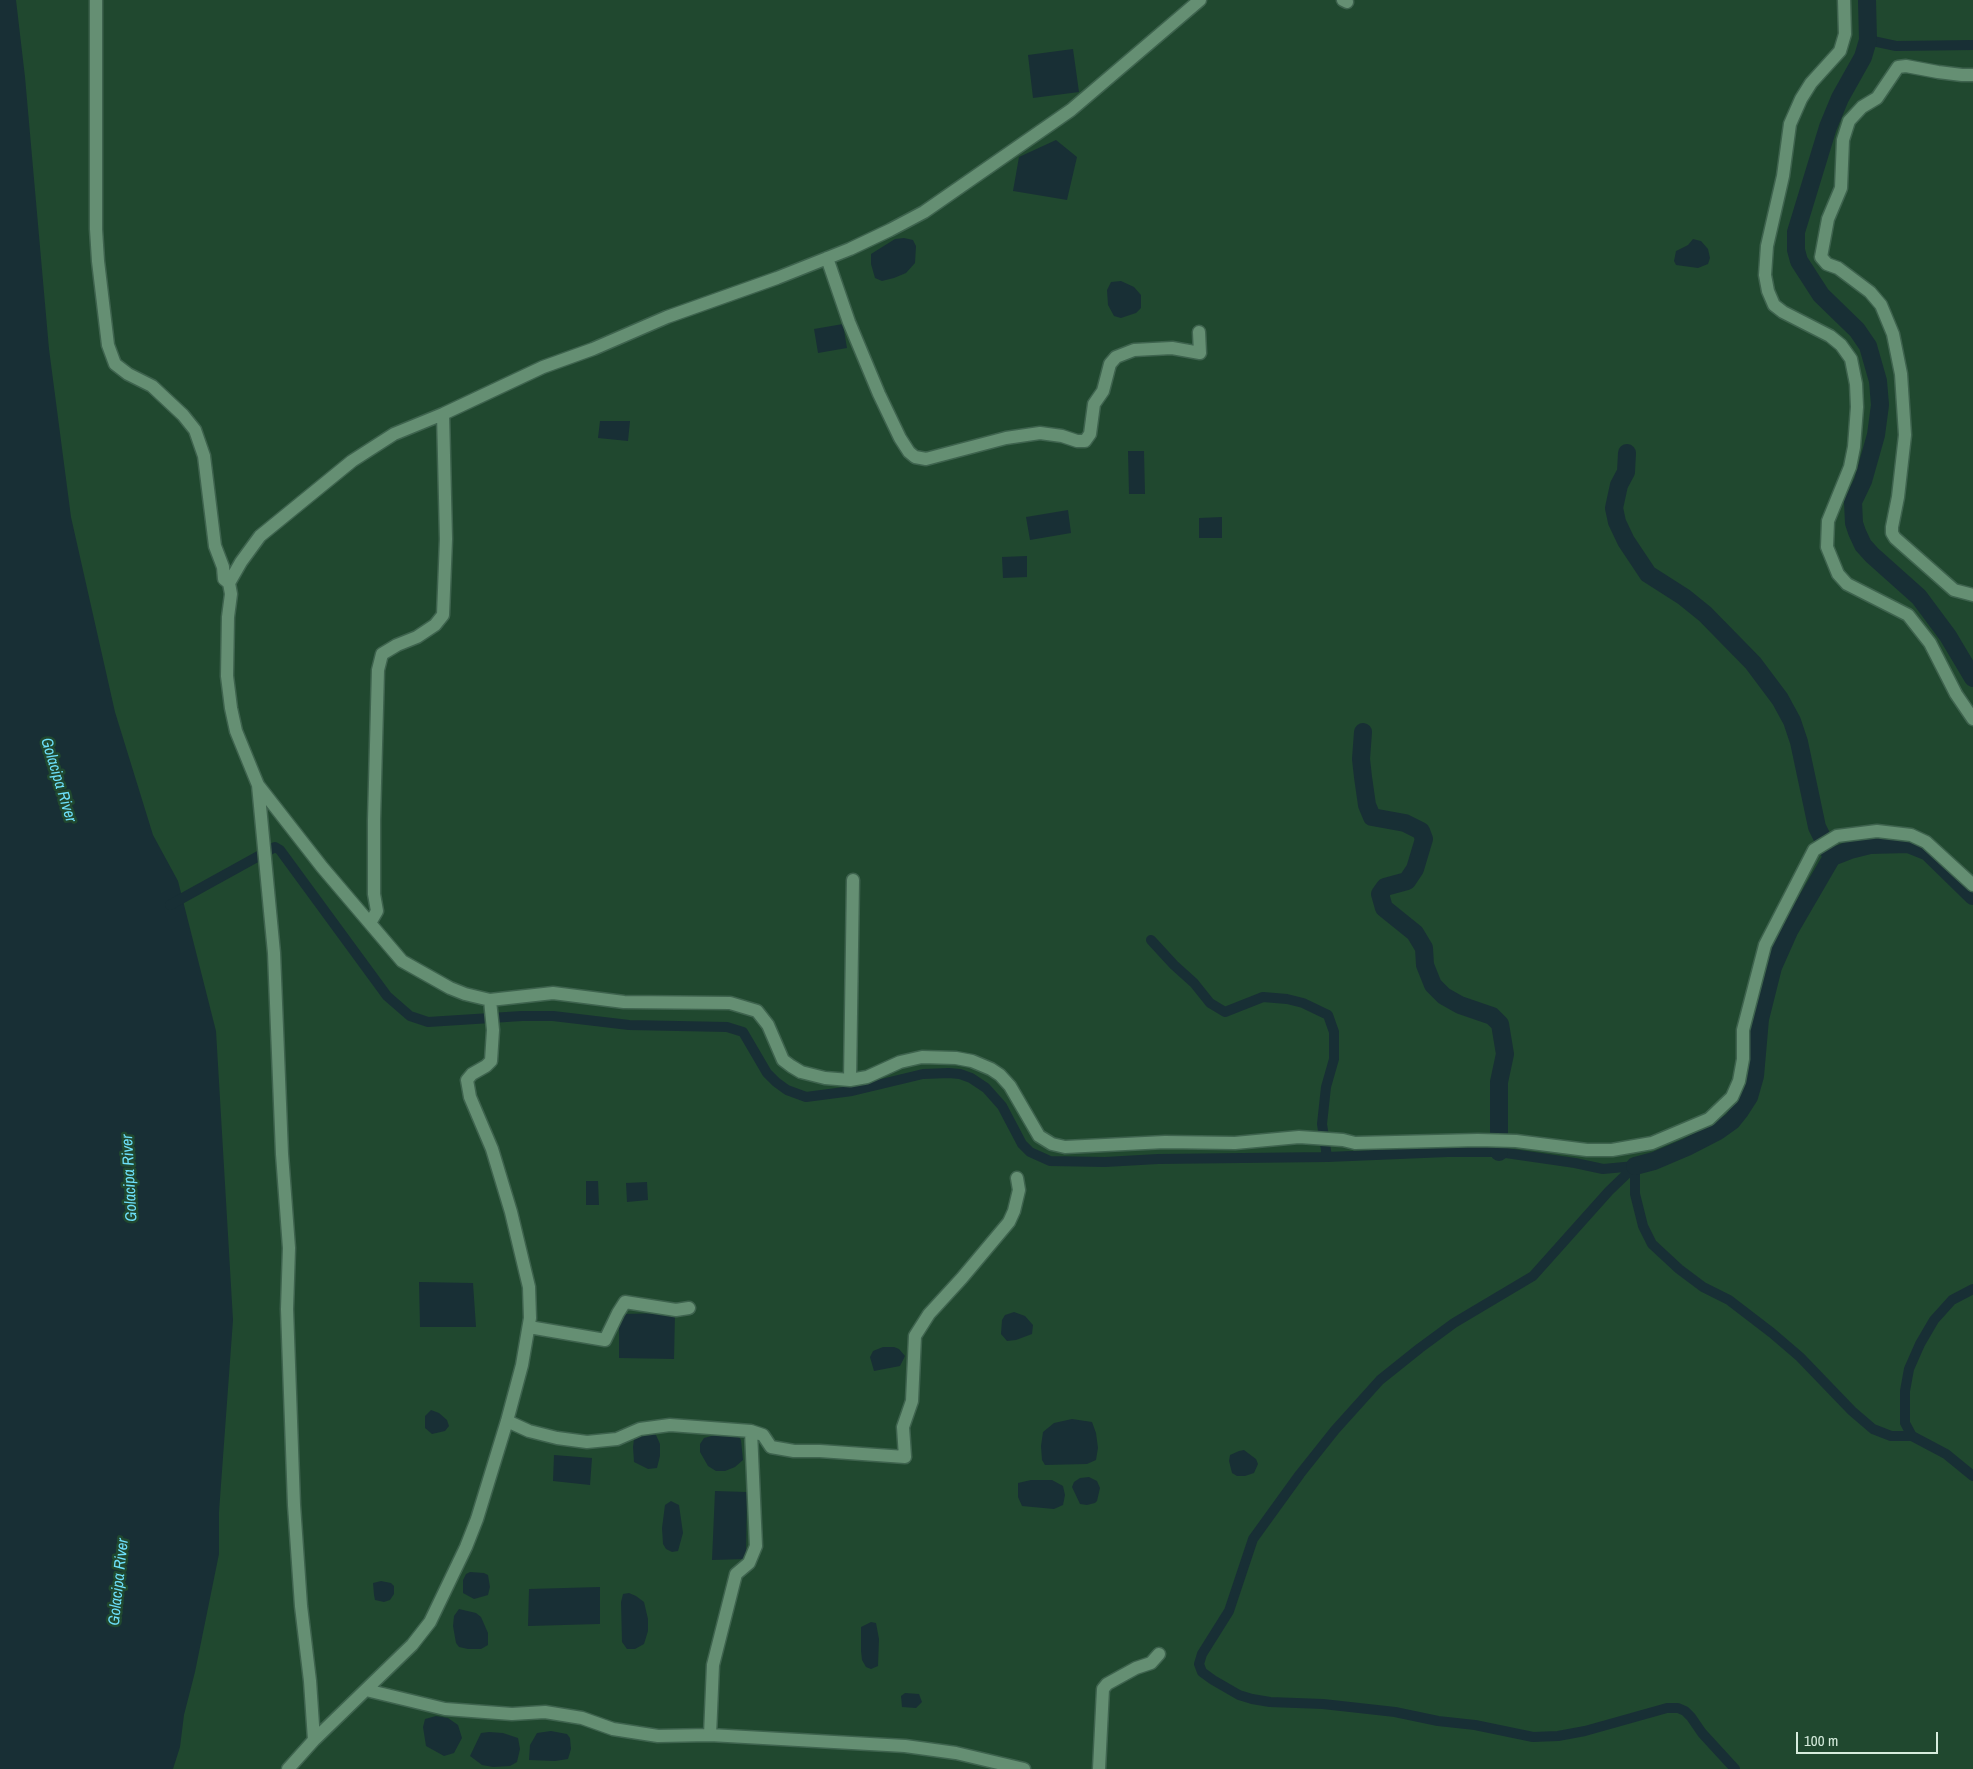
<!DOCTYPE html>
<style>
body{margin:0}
#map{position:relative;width:1973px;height:1769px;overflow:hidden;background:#20482f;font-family:"Archivo Narrow",sans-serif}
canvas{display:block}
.scale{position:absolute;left:1796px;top:1732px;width:142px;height:22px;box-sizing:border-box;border:2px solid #d7edde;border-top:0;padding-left:6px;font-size:15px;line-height:18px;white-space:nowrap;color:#d7edde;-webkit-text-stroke:4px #20482f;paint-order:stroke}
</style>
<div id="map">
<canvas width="1973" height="1769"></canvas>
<div class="scale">100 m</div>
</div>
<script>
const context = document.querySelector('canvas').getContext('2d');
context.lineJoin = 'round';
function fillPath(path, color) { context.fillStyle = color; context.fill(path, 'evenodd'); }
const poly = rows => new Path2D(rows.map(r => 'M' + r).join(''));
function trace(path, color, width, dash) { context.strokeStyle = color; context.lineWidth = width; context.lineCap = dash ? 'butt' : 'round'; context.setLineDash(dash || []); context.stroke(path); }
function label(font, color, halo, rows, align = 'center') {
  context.font = font + ' "Archivo Narrow",sans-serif'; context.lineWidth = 5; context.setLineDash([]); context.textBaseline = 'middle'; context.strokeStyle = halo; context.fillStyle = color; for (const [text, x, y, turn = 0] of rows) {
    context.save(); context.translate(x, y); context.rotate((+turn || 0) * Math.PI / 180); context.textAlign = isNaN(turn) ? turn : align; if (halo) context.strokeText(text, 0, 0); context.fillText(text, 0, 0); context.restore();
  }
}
const water = poly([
 [0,0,16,0,25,77,49,349,71,517,115,712,153,835,178,881,216,1031,233,1320,219,1512,219,1554,195,1672,184,1715,180,1747,173,1769,0,1769],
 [1073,49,1079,92,1033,98,1028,55],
 [1056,140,1077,157,1067,200,1013,191,1019,157],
 [904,238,913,240,916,246,915,263,906,273,894,278,882,281,875,278,871,264,871,254,895,239],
 [1693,239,1701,241,1708,249,1710,258,1708,264,1698,268,1676,265,1674,261,1676,251,1688,245],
 [1121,281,1134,287,1141,295,1141,308,1136,313,1121,318,1114,316,1108,305,1107,290,1111,282],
 [843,324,847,348,818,353,814,329],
 [600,421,630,421,628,441,598,438],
 [1128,451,1144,451,1145,494,1129,494],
 [1068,510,1071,533,1030,540,1026,517],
 [1222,517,1222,538,1199,538,1199,518],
 [1027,556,1027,577,1003,578,1002,557],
 [586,1181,598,1181,599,1205,586,1205],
 [647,1182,648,1200,627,1202,626,1183],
 [419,1282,473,1283,476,1327,420,1327],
 [1014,1312,1025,1316,1033,1325,1032,1334,1016,1340,1007,1341,1001,1334,1002,1320,1005,1315],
 [675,1313,674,1359,619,1358,619,1314],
 [883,1347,894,1347,899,1349,905,1356,900,1366,874,1371,870,1357,873,1351],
 [431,1410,439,1413,447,1420,449,1426,445,1431,432,1434,425,1428,425,1416],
 [1072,1419,1092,1422,1096,1433,1098,1448,1096,1460,1087,1464,1045,1465,1042,1460,1041,1446,1043,1432,1054,1423],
 [649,1432,656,1435,660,1444,660,1456,657,1468,648,1469,634,1462,633,1447,634,1439,638,1436],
 [737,1434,741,1440,743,1460,735,1467,725,1471,716,1471,708,1466,700,1452,700,1444,704,1438,715,1435],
 [1244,1450,1256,1459,1258,1464,1254,1473,1245,1476,1237,1476,1232,1473,1229,1461,1230,1455,1239,1451],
 [554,1455,592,1458,590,1485,553,1481],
 [1089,1477,1097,1481,1100,1488,1097,1501,1095,1503,1087,1505,1080,1504,1072,1487,1074,1482,1080,1478],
 [1031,1480,1052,1480,1063,1486,1065,1495,1063,1505,1054,1509,1022,1506,1018,1497,1018,1483],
 [715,1491,747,1492,746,1559,712,1560],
 [671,1501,679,1505,683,1533,678,1551,672,1552,666,1549,663,1544,662,1528,665,1505],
 [470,1572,484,1573,488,1575,490,1587,488,1595,474,1599,463,1593,463,1580,466,1574],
 [381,1581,391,1583,394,1586,394,1594,390,1600,384,1602,375,1600,374,1595,373,1583],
 [600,1587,600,1624,528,1626,529,1589],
 [629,1593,636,1596,644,1602,648,1619,648,1631,644,1644,635,1649,627,1649,622,1642,621,1602,623,1594],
 [459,1609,476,1613,481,1617,488,1633,488,1645,481,1649,468,1649,459,1647,456,1643,453,1626,454,1616],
 [871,1622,876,1623,879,1639,878,1666,871,1669,866,1667,862,1660,861,1651,861,1627],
 [905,1693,919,1694,922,1702,916,1708,902,1707,901,1696],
 [436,1716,448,1718,458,1725,462,1738,454,1753,444,1756,426,1746,423,1727,425,1719],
 [551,1731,567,1734,570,1738,571,1749,568,1759,555,1761,529,1760,530,1745,537,1733],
 [489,1732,503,1733,518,1738,520,1749,517,1762,510,1766,493,1767,482,1765,470,1756,481,1733]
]);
const canal = poly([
 [1868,40,1896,46,1973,45],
 [170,905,275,847,280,850,387,996,410,1016,428,1022,522,1016,553,1016,629,1025,727,1027,743,1032,767,1073,776,1082,787,1090,806,1097,852,1091,923,1074,949,1073,960,1074,971,1078,986,1088,1002,1106,1022,1144,1030,1152,1050,1161,1105,1162,1158,1159,1327,1157,1447,1152,1499,1152,1575,1163,1603,1169,1635,1166,1635,1194,1643,1226,1652,1244,1679,1269,1703,1287,1729,1300,1772,1333,1800,1357,1852,1411,1873,1429,1891,1436,1912,1436],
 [1151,940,1174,965,1194,983,1210,1003,1225,1012,1263,997,1287,999,1303,1003,1328,1015,1334,1032,1334,1059,1326,1087,1322,1124,1327,1157],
 [1635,1166,1609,1191,1533,1276,1454,1323,1420,1348,1380,1380,1335,1430,1300,1474,1253,1539,1229,1611,1202,1654,1199,1664,1202,1672,1213,1680,1239,1695,1252,1699,1270,1702,1323,1704,1395,1712,1438,1721,1475,1725,1533,1737,1558,1736,1585,1731,1667,1708,1678,1708,1685,1711,1691,1717,1702,1733,1735,1769],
 [1973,1289,1952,1300,1934,1320,1920,1344,1909,1369,1905,1391,1905,1423,1912,1436,1946,1454,1973,1476]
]);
const river = poly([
 [1867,0,1868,40,1863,57,1840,98,1828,127,1796,232,1796,250,1799,261,1821,295,1857,330,1868,346,1878,381,1880,405,1876,435,1863,481,1853,502,1854,523,1857,532,1863,545,1872,555,1919,597,1948,636,1973,678],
 [1627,453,1626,472,1619,485,1614,508,1617,522,1626,541,1648,574,1684,597,1705,614,1753,663,1780,699,1792,721,1799,742,1817,827,1832,857],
 [1363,732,1361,759,1363,777,1367,805,1372,817,1405,823,1421,831,1424,839,1415,869,1407,881,1385,887,1380,894,1384,908,1415,933,1424,948,1425,965,1433,985,1444,996,1460,1005,1492,1016,1500,1024,1505,1054,1499,1082,1499,1152],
 [1635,1166,1654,1161,1687,1147,1718,1131,1732,1121,1740,1111,1749,1097,1755,1076,1760,1019,1773,967,1789,931,1832,857,1850,850,1870,845,1908,844,1928,852,1973,896]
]);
const minor = poly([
 [96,0,96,229,98,261,108,345,115,364,128,374,152,386,183,415,195,430,204,456,215,546,223,567,224,579,229,583],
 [1343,0,1347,2],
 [1844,0,1845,34,1840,51,1811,83,1801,99,1790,124,1783,176,1767,246,1765,275,1768,291,1774,305,1783,312,1830,336,1841,345,1851,359,1856,384,1857,407,1854,447,1850,467,1828,521,1827,547,1838,574,1847,584,1908,615,1930,643,1956,694,1973,719],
 [1973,75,1962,75,1938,72,1906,66,1898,67,1877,98,1862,107,1849,121,1843,140,1841,188,1828,219,1821,257,1827,264,1838,268,1870,292,1881,305,1893,334,1901,374,1905,435,1898,497,1892,527,1892,533,1895,538,1954,590,1973,595],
 [827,258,849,322,879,394,900,438,909,452,915,457,926,459,1006,438,1040,433,1062,436,1077,441,1085,441,1090,434,1094,404,1103,391,1110,364,1116,357,1134,350,1172,348,1200,353,1199,332],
 [258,785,322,867,402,961,450,988,465,994,490,1000,553,993,624,1002,730,1003,757,1011,768,1025,783,1060,791,1066,801,1072,825,1078,850,1080,867,1077,900,1062,922,1057,956,1058,972,1061,991,1069,1000,1075,1010,1086,1039,1136,1052,1144,1065,1147,1165,1142,1235,1143,1299,1137,1343,1140,1355,1143,1478,1140,1516,1141,1587,1150,1612,1150,1652,1143,1709,1119,1732,1097,1739,1081,1743,1059,1743,1030,1765,945,1814,850,1837,836,1877,831,1911,835,1926,842,1973,885],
 [370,923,377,911,374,894,374,820,378,670,382,654,397,645,417,637,435,625,443,615,446,539,443,414],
 [850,1080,853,880],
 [529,1327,605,1340,618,1313,625,1302,676,1310,689,1308],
 [507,1421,529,1431,557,1438,587,1442,617,1439,640,1429,670,1425,751,1431,763,1435,771,1447,794,1451,820,1451,905,1457,903,1427,912,1401,915,1336,929,1314,962,1278,1009,1222,1014,1211,1019,1190,1017,1178],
 [366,1690,445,1709,512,1714,545,1712,582,1718,613,1729,658,1736,710,1735,905,1746,956,1753,1024,1769],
 [710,1735,713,1665,736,1574,749,1563,756,1546,751,1431],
 [314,1740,412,1645,430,1622,466,1547,477,1519,507,1421,522,1365,530,1318,529,1287,511,1212,492,1149,470,1097,467,1080,472,1074,486,1066,491,1061,493,1030,490,1000],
 [288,1769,314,1740,310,1681,301,1606,294,1505,287,1309,289,1248,282,1154,274,953,258,785,236,731,231,708,227,676,228,617,231,594,229,583,241,562,260,536,352,461,394,434,443,414,543,367,593,349,667,317,777,278,850,249,890,230,924,212,1071,110,1200,0],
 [1099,1769,1103,1689,1107,1684,1136,1668,1151,1663,1159,1654]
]);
const waterNames = [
 ["Golacipa River",58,780,73],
 ["Golacipa River",130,1178,-93],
 ["Golacipa River",119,1582,-84]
];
fillPath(water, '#182f35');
trace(canal, '#182f35', 10);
trace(river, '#182f35', 18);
trace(minor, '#3e634e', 15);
trace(minor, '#658f73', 12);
label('italic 16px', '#6ddff9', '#20482f', waterNames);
</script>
